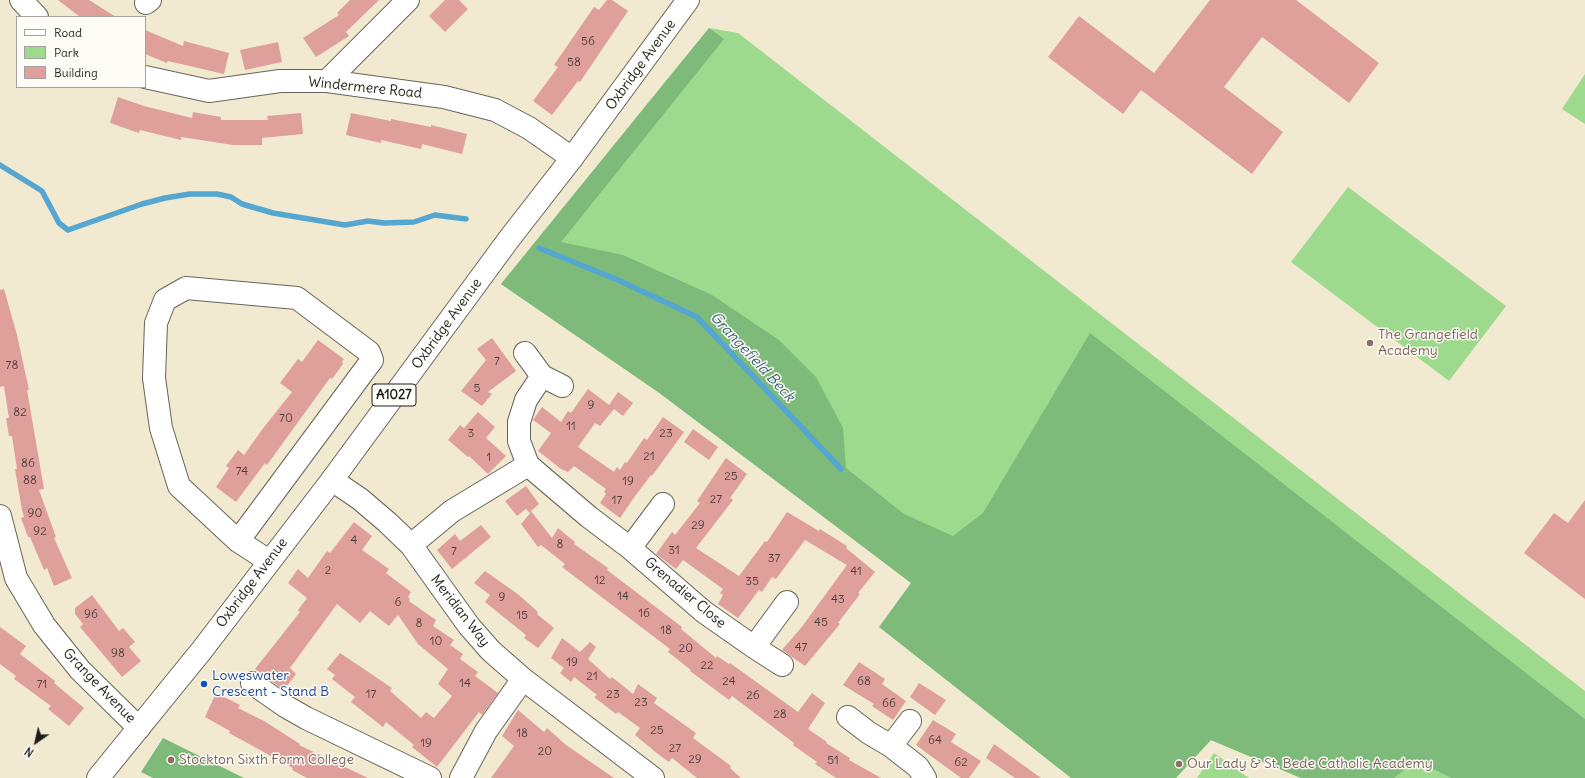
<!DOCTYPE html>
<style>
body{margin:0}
#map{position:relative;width:1585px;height:778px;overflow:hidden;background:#f1ead1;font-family:Delius,sans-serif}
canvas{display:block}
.legend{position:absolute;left:16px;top:16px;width:130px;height:72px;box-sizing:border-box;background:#fdfcf7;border:1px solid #a3a29f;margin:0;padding:5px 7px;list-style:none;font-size:12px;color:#1c1c1c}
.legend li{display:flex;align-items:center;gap:8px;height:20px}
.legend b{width:20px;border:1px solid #a3a29f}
.north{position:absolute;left:16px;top:722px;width:40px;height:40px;-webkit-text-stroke:3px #fdfcf7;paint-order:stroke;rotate:214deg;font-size:11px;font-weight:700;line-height:16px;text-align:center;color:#1c1c1c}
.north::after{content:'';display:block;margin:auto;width:14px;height:18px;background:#1c1c1c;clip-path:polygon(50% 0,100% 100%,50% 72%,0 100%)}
</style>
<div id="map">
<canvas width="1585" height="778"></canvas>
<ul class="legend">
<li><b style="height:5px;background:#fff"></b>Road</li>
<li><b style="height:11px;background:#9eda8e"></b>Park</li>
<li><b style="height:11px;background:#df9f9b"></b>Building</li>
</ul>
<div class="north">N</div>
</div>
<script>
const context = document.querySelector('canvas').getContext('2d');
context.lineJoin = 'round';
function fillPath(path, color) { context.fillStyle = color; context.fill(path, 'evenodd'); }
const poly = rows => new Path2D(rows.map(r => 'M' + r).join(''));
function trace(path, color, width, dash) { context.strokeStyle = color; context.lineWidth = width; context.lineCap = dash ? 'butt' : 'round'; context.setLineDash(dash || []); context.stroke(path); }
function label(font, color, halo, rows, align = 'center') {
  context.font = font + ' Delius,sans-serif'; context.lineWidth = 3; context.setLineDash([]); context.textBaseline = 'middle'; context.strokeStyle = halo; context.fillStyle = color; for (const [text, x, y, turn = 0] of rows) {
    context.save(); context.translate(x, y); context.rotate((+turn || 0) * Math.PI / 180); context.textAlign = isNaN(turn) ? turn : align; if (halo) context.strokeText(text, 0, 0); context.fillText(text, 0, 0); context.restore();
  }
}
const green = poly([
 [709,28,738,33,1585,691,1585,778,1301,778,1211,740,911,583,840,528,658,392,501,284],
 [1585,74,1585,124,1562,109],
 [1348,187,1506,306,1449,381,1291,262],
 [1214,753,1249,778,1197,778]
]);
const forest = poly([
 [709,28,724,39,561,242,623,255,712,295,779,340,816,377,843,428,846,468,904,514,953,536,983,513,1090,333,1585,719,1585,778,1452,778,1416,761,1394,778,1301,778,1211,740,1176,778,1071,778,879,627,911,583,658,392,501,284],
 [163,738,244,778,153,778,141,772]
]);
const stream = poly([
 [0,165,42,191,59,223,68,230,142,204,165,198,190,194,217,194,231,197,242,204,273,213,345,225,368,221,384,223,414,222,435,215,466,219],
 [539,248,618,280,697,317,841,469]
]);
const building = poly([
 [58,0,89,0,116,17,80,17],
 [350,0,379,0,346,32,349,36,316,57,303,38,339,15,337,13],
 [445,0,459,0,468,9,445,32,429,16],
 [607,0,612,0,628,11,580,82,578,81,552,115,533,101,558,67,554,65,594,7,599,10],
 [1210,0,1296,0,1379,63,1349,103,1262,37,1224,87,1283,132,1252,174,1141,90,1123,114,1048,57,1079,16,1154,73],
 [145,30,183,46,184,41,229,53,224,74,168,61,167,63,145,54],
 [278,42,282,62,245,70,240,50],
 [118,97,144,106,192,118,193,112,221,117,221,120,268,120,267,116,301,113,303,134,262,138,262,145,233,145,181,137,181,140,140,130,139,133,110,123],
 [351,113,391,121,391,119,431,127,431,125,467,134,462,154,422,144,421,149,381,140,381,143,346,135],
 [4,289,17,335,29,390,27,390,44,489,39,490,56,537,54,538,72,578,54,586,47,568,44,570,30,537,28,537,21,518,24,517,22,510,15,469,17,469,12,436,9,436,6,418,9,418,4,386,0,387,0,290],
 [492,338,516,371,488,392,492,394,482,406,461,391,486,360,477,349],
 [318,340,344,359,342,362,343,364,332,379,330,378,267,465,265,463,236,502,216,487,229,468,226,466,238,450,244,455,264,427,292,392,280,383,298,359,302,362],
 [588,389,609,405,618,392,633,403,623,416,614,409,600,426,595,423,578,447,614,472,617,467,620,470,625,462,627,463,644,438,647,440,663,417,684,432,652,476,651,475,633,499,620,518,600,503,606,494,604,492,606,489,574,466,568,472,561,469,538,451,551,433,533,420,542,407,561,422,568,411,571,413],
 [478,412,495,427,486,438,506,456,488,474,469,456,468,457,448,440,460,425,464,428],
 [693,429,718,447,709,460,684,442],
 [726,458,747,474,730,498,733,500,696,548,739,576,765,541,767,542,787,512,819,531,820,529,847,546,846,548,875,572,858,593,860,594,838,623,840,624,805,666,782,650,801,628,847,565,805,540,776,579,772,577,762,592,759,590,738,618,718,604,723,595,720,593,723,589,683,560,676,569,656,554,672,532,675,535,700,503,697,501],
 [526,486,539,504,531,511,552,538,558,528,575,542,574,544,608,568,607,570,682,627,681,629,716,658,717,656,729,664,730,663,798,712,812,693,825,703,808,729,827,742,826,743,850,758,849,760,881,778,836,778,815,764,817,762,793,745,794,743,748,708,732,696,729,700,690,671,691,670,668,652,670,649,562,567,565,564,541,545,538,547,521,524,531,512,530,513,526,509,517,516,505,501],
 [1585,500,1585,599,1524,553,1554,513,1568,523],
 [354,522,372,536,362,550,389,569,386,573,411,592,408,597,410,599,409,601,436,620,433,626,454,640,450,645,463,654,460,659,478,672,475,676,498,693,482,715,479,712,437,767,412,747,414,745,386,722,383,727,351,702,355,697,332,679,335,675,327,669,340,653,392,688,390,691,421,718,426,712,434,718,452,696,438,684,448,669,418,644,398,615,389,626,370,611,360,623,337,604,290,668,296,674,284,690,255,669,300,612,298,610,307,598,288,583,298,569,308,578,327,551,330,553],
 [481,525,491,537,452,569,437,550,455,534,460,541],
 [485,571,519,595,538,612,537,614,554,628,538,648,524,638,526,635,485,602,490,595,474,583],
 [92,595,119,631,123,628,135,642,129,647,141,661,122,677,80,627,83,624,75,614,75,608],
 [0,627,26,646,20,654,55,681,54,683,84,708,69,726,48,709,51,706,14,679,16,676,0,664],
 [562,638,580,652,590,642,596,647,588,659,610,679,612,677,633,694,638,684,657,698,654,703,696,733,693,738,731,766,730,768,741,778,697,778,672,758,669,762,659,755,635,735,640,728,618,712,616,714,594,697,597,695,574,677,571,682,560,673,564,668,551,658],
 [859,662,885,679,882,684,906,701,893,720,872,706,874,704,843,685],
 [919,683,946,700,935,715,910,697],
 [216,693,240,705,238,708,264,721,300,744,299,745,368,778,307,778,292,770,293,768,229,733,230,731,205,717],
 [518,710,544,732,547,728,566,745,614,778,491,778,514,746,502,736],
 [933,720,956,734,951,742,981,761,969,778,961,778,916,745],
 [994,744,1041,778,1015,778,986,758]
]);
const minor = poly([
 [21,0,37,17],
 [146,3,150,0],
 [145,77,209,91,280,81,327,81,444,97,495,110,529,128,572,158],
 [327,81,408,0],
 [525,353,542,376,526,400,519,422,519,441,528,465],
 [542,376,562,386],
 [332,480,360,499,387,522,411,545,469,626,491,651,523,679,653,778],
 [0,516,16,578,44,625,80,670,139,728],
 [238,541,372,360,369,352,297,298,186,288,165,300,156,323,154,378,161,428,179,486,238,541,269,561],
 [411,545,452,511,528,465,589,517,630,548,704,612,754,647,787,602],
 [630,548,663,504],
 [754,647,782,665],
 [252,683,285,706,306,718,430,778],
 [848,717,869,733,891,746,918,767,925,778],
 [891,746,910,721],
 [461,778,486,731,523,679]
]);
const major = poly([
 [98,778,202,650,332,480,509,239,572,158,688,0]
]);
const markers = [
 [1370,343,4,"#8d6e63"],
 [204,684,4,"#1a4fb4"],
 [171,760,4,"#8d6e63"],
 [1179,764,4,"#8d6e63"]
];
const numberNames = [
 ["56",588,42],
 ["58",574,63],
 ["7",497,362],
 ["78",12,366],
 ["5",477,389],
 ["9",591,406],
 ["82",20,413],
 ["70",286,419],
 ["11",571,427],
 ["3",471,434],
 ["23",666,434],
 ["21",649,457],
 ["1",489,458],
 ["86",28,464],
 ["74",242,472],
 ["25",731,477],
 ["88",30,481],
 ["19",628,482],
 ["27",716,500],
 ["17",617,501],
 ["90",35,514],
 ["29",698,526],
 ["92",40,532],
 ["4",354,541],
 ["8",560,545],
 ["31",674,551],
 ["7",454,552],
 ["37",774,559],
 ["2",328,571],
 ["41",856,572],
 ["12",600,581],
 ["35",752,582],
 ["14",623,597],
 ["9",502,598],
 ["43",838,600],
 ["6",398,603],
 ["16",644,614],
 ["96",91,615],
 ["15",522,616],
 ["45",821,623],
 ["8",419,624],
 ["18",666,631],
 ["10",436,642],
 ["47",801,648],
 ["20",686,649],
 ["98",118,654],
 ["19",572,663],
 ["22",707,666],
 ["21",592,677],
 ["24",729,682],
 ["68",864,682],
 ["14",465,684],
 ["71",42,685],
 ["17",371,695],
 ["23",613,695],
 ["26",753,696],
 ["23",641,703],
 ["66",889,704],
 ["28",780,715],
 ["25",657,731],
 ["18",522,734],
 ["64",935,741],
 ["19",426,744],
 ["27",675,749],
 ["20",545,752],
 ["29",695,760],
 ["51",833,761],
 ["62",961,763]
];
const shields = [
 [394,395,44]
];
const shieldNames = [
 ["A1027",394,395]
];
const streetNames = [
 ["Oxbridge Avenue",641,65,-54],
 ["Windermere Road",365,88,6],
 ["Oxbridge Avenue",447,324,-54],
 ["Oxbridge Avenue",252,583,-53],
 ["Grenadier Close",685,593,40],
 ["Meridian Way",460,611,52],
 ["Grange Avenue",99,686,46]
];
const educationNames = [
 ["The Grangefield",1378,335],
 ["Academy",1378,351],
 ["Stockton Sixth Form College",179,760],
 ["Our Lady & St. Bede Catholic Academy",1187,764]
];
const transitNames = [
 ["Loweswater",212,676],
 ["Crescent - Stand B",212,692]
];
const waterNames = [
 ["Grangefield Beck",752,357,47]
];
fillPath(green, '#9eda8e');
fillPath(forest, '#7eba79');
trace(stream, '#55a6d0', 5.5);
fillPath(building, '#df9f9b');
trace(minor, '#67645b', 24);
trace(major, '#67645b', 24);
trace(minor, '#fff', 22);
trace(major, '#fff', 22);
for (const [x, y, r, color] of markers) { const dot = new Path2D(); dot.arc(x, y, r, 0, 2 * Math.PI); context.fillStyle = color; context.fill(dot); trace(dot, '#fdfcf7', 1.5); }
label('12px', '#4d3d3c', null, numberNames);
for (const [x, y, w] of shields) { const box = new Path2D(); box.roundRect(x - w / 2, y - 11, w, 22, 3); context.fillStyle = '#fdfcf7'; context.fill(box); trace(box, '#1c1c1c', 1); }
label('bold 13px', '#1c1c1c', null, shieldNames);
label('14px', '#1c1c1c', '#fdfcf7', streetNames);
label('14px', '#785e54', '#fdfcf7', educationNames, 'left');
label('14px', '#164399', '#fdfcf7', transitNames, 'left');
label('italic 15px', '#386176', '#fdfcf7', waterNames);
</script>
